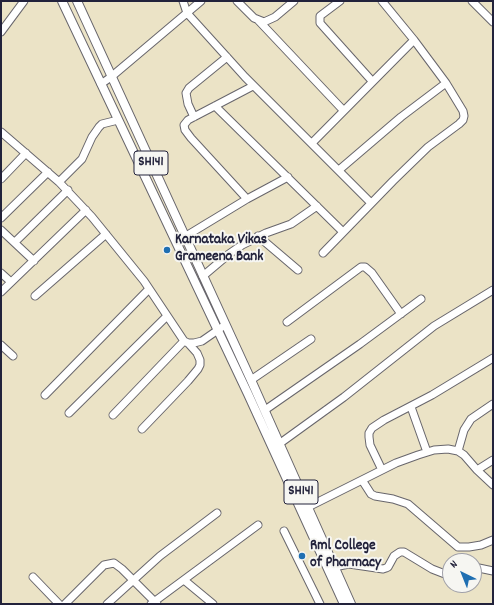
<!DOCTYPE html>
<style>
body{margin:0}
#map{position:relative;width:494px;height:605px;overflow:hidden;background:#ebe3c6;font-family:Dekko,sans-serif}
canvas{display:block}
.frame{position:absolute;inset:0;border:2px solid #22223b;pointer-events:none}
.north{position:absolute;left:442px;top:553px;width:40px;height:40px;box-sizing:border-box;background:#f6f6f2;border:1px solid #a1a1a9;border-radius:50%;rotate:317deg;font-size:11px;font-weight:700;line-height:16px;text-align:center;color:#22223b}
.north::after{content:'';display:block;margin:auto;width:14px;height:18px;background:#1f6fb2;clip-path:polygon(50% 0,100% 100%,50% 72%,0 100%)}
</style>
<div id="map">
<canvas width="494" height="605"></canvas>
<div class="frame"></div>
<div class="north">N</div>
</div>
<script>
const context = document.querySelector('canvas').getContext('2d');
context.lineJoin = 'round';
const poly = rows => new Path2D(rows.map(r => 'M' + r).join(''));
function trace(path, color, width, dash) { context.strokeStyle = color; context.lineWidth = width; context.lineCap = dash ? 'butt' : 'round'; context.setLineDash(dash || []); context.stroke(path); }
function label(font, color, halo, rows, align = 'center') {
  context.font = font + ' Dekko,sans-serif'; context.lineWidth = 4; context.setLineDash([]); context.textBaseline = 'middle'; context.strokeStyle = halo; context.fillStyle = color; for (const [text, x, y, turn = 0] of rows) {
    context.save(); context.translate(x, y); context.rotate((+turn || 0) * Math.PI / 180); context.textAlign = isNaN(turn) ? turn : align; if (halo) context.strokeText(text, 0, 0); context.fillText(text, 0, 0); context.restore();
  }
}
const minor = poly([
 [183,1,187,13,245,77,371,203],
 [237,1,254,18,264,22,275,17,294,1],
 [340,1,320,16,320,23,372,81],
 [472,1,493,22],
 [258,20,343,110],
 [1,32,24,1],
 [101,84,111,77,201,1],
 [215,106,343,232],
 [194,117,188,104,186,93,189,88,227,57],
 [1,132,59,182,92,217,144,281,184,341,188,343,194,343,202,341,225,325],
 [312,143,414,40],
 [339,170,401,117,446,83],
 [1,179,26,153],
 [59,182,82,159,92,137,99,127,102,124,118,120],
 [247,199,191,138,185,130,184,125,188,120,253,86],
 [1,218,48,172],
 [1,230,34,261],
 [186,236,247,199,288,177],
 [258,236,298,270],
 [15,242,68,190],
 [323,253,393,181,428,147,459,124,463,120,464,116,463,111,446,83,414,40,382,1],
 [1,273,11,282],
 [203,276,229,254,242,245,266,233,291,224,317,206],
 [1,292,86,210],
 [35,296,106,234],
 [287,322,361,267,365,267,372,273,401,314],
 [1,345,13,356],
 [251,380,311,339],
 [45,395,149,289],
 [411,407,427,452],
 [265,410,360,344,421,299],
 [69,413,167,316],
 [113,415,184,341],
 [142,429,188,381,198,369,200,365,200,360,197,353,188,343],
 [279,444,344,397,434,326,493,290],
 [458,451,464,430,471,419,493,404],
 [382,470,370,445,369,437,369,433,372,428,384,420,432,395,493,358],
 [477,470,493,460],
 [362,480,371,494,375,496,393,499,408,504,458,547,469,547,481,545,493,540],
 [308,507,396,463,418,455,434,450,448,449,458,451,464,455,477,470,493,485],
 [284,531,320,604],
 [334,567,349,564,383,569,386,568,388,567,394,556,400,552,404,552,432,569,450,576],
 [474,567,493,571],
 [33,577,59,604],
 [184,580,213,604],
 [65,604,104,565,114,563,122,569,157,604],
 [107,604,160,556,217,513],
 [151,604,258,525]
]);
const major = poly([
 [62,1,248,394,344,604],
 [77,1,251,380,351,604]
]);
const markers = [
 [167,250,4,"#1f6fb2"],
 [302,556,4,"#1f6fb2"]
];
const shields = [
 [151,163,34],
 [301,492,34]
];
const shieldNames = [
 ["SH141",151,163],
 ["SH141",301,492]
];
const poiNames = [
 ["Karnataka Vikas",175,241],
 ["Grameena Bank",175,258],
 ["Rml College",310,547],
 ["of Pharmacy",310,564]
];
trace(minor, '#68666c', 9);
trace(major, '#68666c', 10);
trace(minor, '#fff', 7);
trace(major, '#fff', 8);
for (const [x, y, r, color] of markers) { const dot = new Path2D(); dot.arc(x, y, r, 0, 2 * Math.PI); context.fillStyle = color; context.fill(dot); trace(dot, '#f6f6f2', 1.5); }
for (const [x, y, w] of shields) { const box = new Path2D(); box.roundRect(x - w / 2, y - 12, w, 24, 3); context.fillStyle = '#f6f6f2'; context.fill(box); trace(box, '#22223b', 1); }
label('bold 14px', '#22223b', null, shieldNames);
label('bold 15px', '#22223b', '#f6f6f2', poiNames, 'left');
</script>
